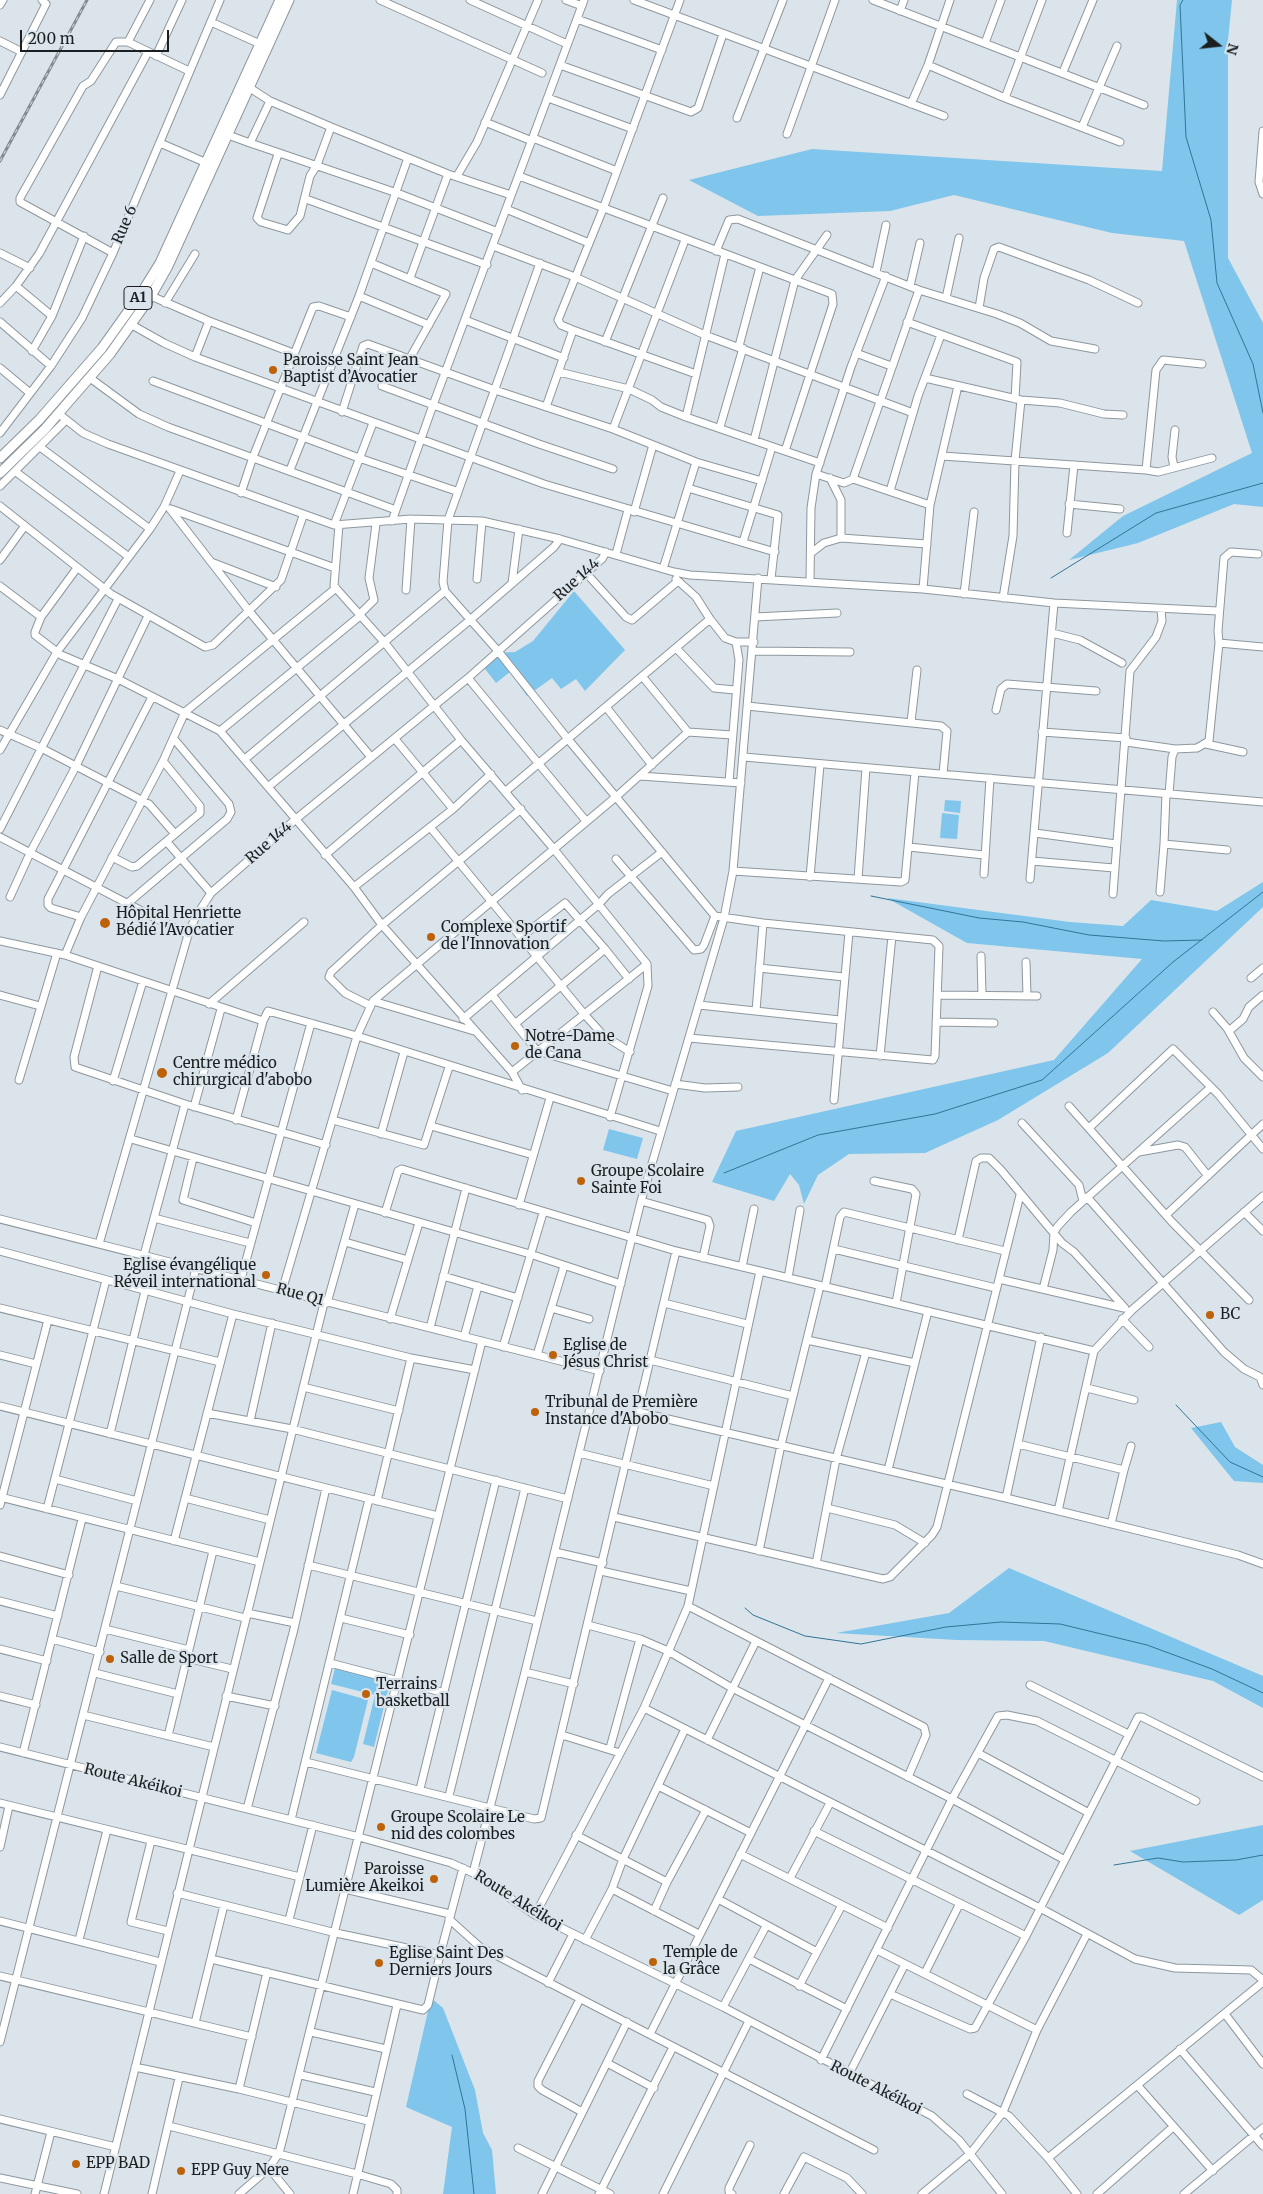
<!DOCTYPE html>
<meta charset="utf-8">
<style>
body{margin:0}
#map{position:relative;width:1263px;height:2194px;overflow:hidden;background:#dae4ea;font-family:Merriweather,serif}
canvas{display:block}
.north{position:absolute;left:1193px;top:20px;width:50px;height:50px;-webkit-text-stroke:4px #dae4ea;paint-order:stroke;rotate:106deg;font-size:14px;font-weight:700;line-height:20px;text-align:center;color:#1b1f21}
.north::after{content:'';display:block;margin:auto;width:18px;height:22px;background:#1b1f21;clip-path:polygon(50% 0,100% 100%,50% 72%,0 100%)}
.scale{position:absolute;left:20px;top:30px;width:149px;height:22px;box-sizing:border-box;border:2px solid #1b1f21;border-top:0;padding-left:6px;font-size:15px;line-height:18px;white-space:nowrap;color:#1b1f21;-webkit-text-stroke:4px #dae4ea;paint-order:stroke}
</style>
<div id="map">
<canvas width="1263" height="2194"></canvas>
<div class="north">N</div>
<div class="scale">200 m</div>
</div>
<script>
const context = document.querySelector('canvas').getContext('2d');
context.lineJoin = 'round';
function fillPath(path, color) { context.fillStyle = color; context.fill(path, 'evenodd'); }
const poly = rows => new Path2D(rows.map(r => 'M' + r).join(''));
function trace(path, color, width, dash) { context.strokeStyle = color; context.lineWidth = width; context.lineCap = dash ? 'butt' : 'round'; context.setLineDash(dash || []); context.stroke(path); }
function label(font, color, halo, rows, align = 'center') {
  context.font = font + ' Merriweather,serif'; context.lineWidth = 4.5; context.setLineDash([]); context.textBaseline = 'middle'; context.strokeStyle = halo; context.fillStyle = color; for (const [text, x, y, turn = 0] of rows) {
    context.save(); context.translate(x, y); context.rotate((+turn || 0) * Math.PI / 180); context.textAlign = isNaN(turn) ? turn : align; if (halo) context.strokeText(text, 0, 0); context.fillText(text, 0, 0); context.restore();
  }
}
const green = poly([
 [1177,0,1232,0,1228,40,1228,258,1263,323,1263,507,1234,504,1138,543,1069,560,1123,516,1252,453,1184,241,1112,233,954,195,890,211,758,216,689,180,812,149,1162,171],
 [574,591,625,650,585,691,576,679,561,689,552,678,527,696,510,672,496,683,482,665,493,653,515,652,533,641],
 [945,800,961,801,960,813,944,811],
 [942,813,959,815,957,839,940,838],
 [1263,882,1263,907,1108,1053,998,1120,925,1153,849,1154,818,1175,804,1204,799,1185,790,1174,774,1201,712,1182,736,1131,1054,1060,1142,959,967,943,887,898,1070,922,1123,926,1151,900,1217,911],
 [609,1129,643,1138,637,1159,603,1150],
 [1221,1422,1235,1447,1263,1465,1263,1483,1234,1481,1191,1428],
 [1009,1568,1263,1676,1263,1708,1213,1681,1044,1641,957,1640,836,1633,949,1613],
 [335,1668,390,1682,374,1747,363,1744,375,1695,331,1684],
 [332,1690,368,1700,354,1757,351,1762,316,1753],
 [1263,1825,1263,1900,1239,1915,1130,1851],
 [431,1998,443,2008,475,2090,483,2133,492,2150,496,2194,443,2194,452,2127,406,2107]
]);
const stream = poly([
 [1183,0,1180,5,1186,137,1211,220,1217,283,1253,364,1263,413],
 [1051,578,1156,513,1263,483],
 [871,896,979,918,1023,922,1089,935,1164,941,1202,940],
 [724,1173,818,1135,935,1114,1042,1080,1173,962,1263,892],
 [1176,1405,1230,1462,1263,1477],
 [745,1608,753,1615,805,1636,861,1644,946,1627,1001,1622,1060,1624,1147,1645,1212,1669,1263,1693],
 [1114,1865,1158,1858,1183,1862,1236,1860,1263,1855],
 [452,2055,465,2109,474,2194]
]);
const minor = poly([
 [380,0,542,73],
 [470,0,567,44],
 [566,0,582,6],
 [634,0,944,116],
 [680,0,603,209,558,320,561,325,573,330,696,374],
 [873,0,1144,105],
 [950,0,928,65,1005,98,1120,142],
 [0,5,3,0],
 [900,11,904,0],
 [577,19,662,50],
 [211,22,260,44],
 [0,41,22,52],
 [128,42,150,0],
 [985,43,1001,0],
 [156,56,182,0],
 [560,65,691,112,698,108,723,34],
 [1063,72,1093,0],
 [250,88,270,101,331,127,448,174,511,195],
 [0,95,46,4,42,0],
 [548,98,633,129],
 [1005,98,1042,0],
 [911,104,928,65],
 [737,118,783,0],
 [485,122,532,141],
 [1082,127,1117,46],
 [1263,131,1259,182,1263,194],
 [787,134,835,0],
 [228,135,250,143,270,101],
 [533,138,617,171],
 [160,143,209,164],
 [250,143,397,193,498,232],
 [278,154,257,218,261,222,288,230,300,216,310,176,317,165,331,127],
 [457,176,477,142,538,0],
 [519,176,832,294,833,304,785,451],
 [306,199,487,265],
 [506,209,589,243],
 [493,246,575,277,705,335,913,413],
 [716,251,729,220,738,219,919,290,997,314,1020,323,1051,341,1095,349],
 [0,253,30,268],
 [113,253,20,202,20,198,83,86,91,81,116,42,128,42,189,71],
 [371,263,446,294,410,358],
 [540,263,448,520,443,582,445,591,498,651,567,738,715,916,763,923,933,940,939,946,935,1056,933,1060,689,1038],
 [876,272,886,225],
 [410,278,448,174],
 [16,286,52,316,32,351],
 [910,286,920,243],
 [151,296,209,321,293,353],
 [359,296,429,325],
 [946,298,959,238],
 [0,303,16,286,39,254,148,52],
 [165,303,195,254],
 [979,308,984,278,994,249,999,247,1089,280,1138,303],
 [52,316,84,236],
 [465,320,564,358],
 [0,322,51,366],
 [907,322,1017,362,1015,399],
 [132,325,164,343,195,357,544,484,775,552],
 [605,342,663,198],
 [739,346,760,267],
 [856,353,891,366],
 [195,357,209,321],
 [0,368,30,393],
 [559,372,629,389,652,400,661,407,686,417,820,463],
 [90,378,139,414,168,427,396,510],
 [925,378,1021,400,1060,403,1104,414,1123,415],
 [153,381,359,458,456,491],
 [382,386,539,444,613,469],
 [546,407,573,330],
 [342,412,363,346,368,344,495,390,613,429,696,462,762,481],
 [59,414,83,433,108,444,334,525,411,519,482,521,560,539,674,572,690,575,923,589,1054,603,1218,611],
 [686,417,725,254],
 [720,427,743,348],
 [613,429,685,240],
 [0,433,51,366,82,318,113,253,220,0],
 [754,440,795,280,827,235],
 [40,447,150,529],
 [942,456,1146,470,1156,370,1163,360,1202,364],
 [1174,467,1172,457,1175,430],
 [290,470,359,296,408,158],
 [1146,470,1158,472,1212,458],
 [16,472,129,557],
 [816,474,844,483,853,479,919,290],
 [830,478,841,500,841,538],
 [853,479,930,505],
 [0,486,66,420],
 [688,488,778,515,771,579],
 [890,491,918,396,941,335],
 [241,493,253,457,313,307,319,306,351,317],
 [1069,504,1120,509],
 [0,506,111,594,205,647,213,645,281,580,303,516],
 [170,509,249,611,371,757],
 [171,509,335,568],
 [634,512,653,445],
 [392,521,433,405,584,0],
 [334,525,373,423],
 [339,525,334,586,385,643,461,740,553,848,647,964,648,986,610,1117],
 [1067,533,1074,465],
 [743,542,772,447],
 [811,553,824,543,841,538,927,544],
 [616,554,628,510],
 [1258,554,1231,552,1224,558,1218,631,1219,643,1263,647],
 [0,560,24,527],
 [211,562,276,587],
 [77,568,41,617,35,632,35,635,61,655,118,679,220,731,354,887,382,925,512,1072,522,1090],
 [663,569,696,462],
 [586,573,626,617,632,620,678,581],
 [477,579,482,521],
 [676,579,696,597,710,619,725,638,736,642,754,642],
 [810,582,811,508,816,474,851,367,886,276],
 [512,583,519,529],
 [0,586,41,617],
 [923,589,930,505,958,386],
 [406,590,411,519],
 [964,594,974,512],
 [1003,598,1013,536,1015,461,1021,400],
 [359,615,374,600,369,578,376,524],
 [755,617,837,613],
 [1052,633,1080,640,1122,663],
 [676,648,714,688,735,690],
 [753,651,850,652],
 [642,676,688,732],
 [468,678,586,821],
 [747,706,941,726,947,731,943,774],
 [606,707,652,765],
 [996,710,1001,689,1007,684,1096,691],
 [911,722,917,670],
 [0,730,43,749,149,804,175,834],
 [220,731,360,616],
 [1042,732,1126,738],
 [395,739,453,809],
 [1126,742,1175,749],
 [1206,744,1243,752],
 [0,750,57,652,150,529,164,507,180,471],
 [744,757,1263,802],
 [245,759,445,591],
 [640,776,741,783],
 [729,782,739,660,736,642],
 [268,787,470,620,554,547,560,539],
 [506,791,710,619],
 [1166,794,1164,844,1227,850],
 [1169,794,1172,757,1175,749,1197,748,1209,741,1219,643],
 [430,827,585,1015,603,1035,630,1052],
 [0,829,118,599],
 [1035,833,1116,844],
 [0,837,188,935],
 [167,842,211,893],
 [909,847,984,855],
 [325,855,461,740],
 [112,857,132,867,137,866,200,813,200,806,163,761],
 [616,859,694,950,701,949,704,945,715,916],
 [1032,861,1114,868],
 [733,871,901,882,905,880,915,772],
 [984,874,990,778],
 [810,877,820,765],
 [858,879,866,768],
 [1030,879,1054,603],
 [354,887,453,809,491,774],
 [1160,892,1164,844],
 [1113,894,1130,671,1156,637,1162,621,1161,609],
 [10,897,31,851,76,766,148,616],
 [128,903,227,819,231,812,229,804,174,739],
 [81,917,51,908,48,905,48,899,152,697],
 [520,938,565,903,605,949],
 [0,941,65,955,263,1021],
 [65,955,81,917,163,761,185,712,336,588],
 [981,956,982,995],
 [1026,962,1027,996],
 [98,966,74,1057,75,1067,185,1104,326,1145],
 [759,968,844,977],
 [1251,978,1263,968],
 [0,995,40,1006],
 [492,995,537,1051,673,1091],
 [937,995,1037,996],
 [373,1001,474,1031],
 [209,1004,304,922],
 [369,1005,345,993,329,977,331,972,382,925,521,809],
 [699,1005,840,1020],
 [756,1011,763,923],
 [1213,1012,1227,1028,1244,1058,1263,1077],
 [463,1019,599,904,608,894,662,852],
 [936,1022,994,1023],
 [516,1023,605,949,629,979],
 [1229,1031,1243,1019,1249,1007,1263,995],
 [880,1056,892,936],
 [512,1072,647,964],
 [19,1080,57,953],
 [113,1081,143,981],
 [675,1084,705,1088,738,1087],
 [834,1100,849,932],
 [1069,1106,1172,1222,1249,1300],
 [194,1107,221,1009],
 [236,1120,263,1021,268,1011,357,1036,660,1131],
 [333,1120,424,1145,449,1067],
 [1022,1123,1079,1185,1083,1201],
 [431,1126,533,1155],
 [1089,1128,1173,1049,1218,1094,1263,1149],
 [381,1134,404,1052],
 [131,1139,530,1254,621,1284],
 [1139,1152,1178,1145,1185,1147,1208,1176],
 [193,1158,183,1200,256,1223],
 [874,1181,912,1189,916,1194,896,1303],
 [1087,1197,1224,1352,1244,1369,1260,1377,1263,1385],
 [641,1201,708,1220,710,1226,703,1258],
 [519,1205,550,1098],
 [1244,1212,1263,1231],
 [385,1213,398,1171,402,1169,676,1251,1094,1351],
 [1167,1214,1263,1124],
 [154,1218,250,1243],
 [0,1219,600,1371],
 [958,1240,976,1161,981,1158,989,1158,1001,1170,1062,1243,1074,1252,1125,1308],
 [345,1242,408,1260],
 [99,1244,188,935,195,918,211,893,296,819,468,678,602,559,606,552],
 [834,1249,996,1288],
 [0,1251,233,1314,411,1358,475,1370],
 [144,1255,185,1104],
 [742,1267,754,1209],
 [443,1276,518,1298],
 [788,1278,800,1210],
 [241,1279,311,1023],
 [999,1279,1124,1308],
 [825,1287,840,1217,844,1212,1005,1251],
 [1043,1289,1053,1250,1054,1232,1058,1226,1071,1212,1211,1087],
 [282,1291,357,1036,373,1001,617,796,688,732,732,735],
 [327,1303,355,1204],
 [664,1303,747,1324],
 [0,1308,220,1362],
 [551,1308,589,1319],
 [390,1319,419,1223],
 [1122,1319,1149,1347],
 [430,1328,466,1188],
 [464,1337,478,1286],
 [807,1340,915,1363],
 [503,1347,543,1213],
 [0,1355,36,1364],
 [537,1355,564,1266],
 [650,1360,793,1396],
 [303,1387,399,1411],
 [1087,1388,1134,1400],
 [0,1406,438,1516],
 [638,1412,1006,1498,1238,1555,1263,1564],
 [207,1413,292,1429,568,1499],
 [250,1421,272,1323],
 [110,1434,145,1291],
 [1018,1444,1124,1470,1131,1446],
 [579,1453,714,1486],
 [888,1470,928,1311],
 [55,1479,137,1501],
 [0,1497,260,1562],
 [185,1498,270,1520],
 [1006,1498,1041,1337],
 [377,1501,411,1358],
 [0,1505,48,1320],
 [827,1508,895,1525,925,1543],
 [47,1509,106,1280],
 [1058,1511,1094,1351,1132,1310,1263,1196],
 [614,1517,883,1579,890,1577,932,1535,937,1527,1020,1195],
 [1111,1524,1124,1470],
 [174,1541,233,1314],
 [759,1551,781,1445,820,1286],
 [555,1552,603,1563],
 [0,1556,69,1575],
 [816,1564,836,1459,866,1352],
 [308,1565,537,1621],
 [601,1571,691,1591],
 [116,1586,245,1618],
 [0,1601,58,1616],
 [688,1606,924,1727,926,1735,908,1777],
 [247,1613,295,1623],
 [341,1618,410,1635],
 [588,1625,640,1639,668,1651,732,1688,952,1799,1065,1860],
 [105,1629,189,1650],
 [52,1639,100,1652],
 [0,1649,47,1661],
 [187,1658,232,1669],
 [330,1663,445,1693],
 [525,1672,574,1684],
 [95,1673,178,1694],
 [1030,1685,1128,1734],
 [0,1696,36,1705],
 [226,1696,275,1706],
 [644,1708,1040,1908,1135,1959,1175,1968,1251,1970,1263,1980],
 [83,1715,214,1747],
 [562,1735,620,1753],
 [168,1736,213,1551],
 [707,1740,756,1641],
 [0,1747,359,1837,451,1863,473,1873,535,1915,723,2007,932,2116,959,2140,1002,2194],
 [610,1748,640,1639],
 [23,1753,82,1519],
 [978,1753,1089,1813],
 [306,1762,534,1819,541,1818,676,1251],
 [658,1786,751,1833],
 [420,1789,496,1480],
 [449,1796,525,1488],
 [0,1803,300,1877],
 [247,1809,294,1629,326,1488],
 [291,1820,369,1499],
 [814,1831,1026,1936],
 [576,1835,667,1882],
 [151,1841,131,1922,168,1931],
 [0,1847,9,1806],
 [740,1854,888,1928],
 [473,1873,525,1672,641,1201,724,918,733,871,758,578],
 [790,1878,830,1803],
 [345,1889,450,1914],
 [612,1889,699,1934],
 [177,1893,336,1933,440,1955,463,1868],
 [718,1899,817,1952],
 [654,1911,667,1882,706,1810],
 [535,1915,644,1708,688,1606,760,1271],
 [449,1919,480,1947,874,2150],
 [289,1920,313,1825],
 [0,1921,160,1962],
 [79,1940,107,1830],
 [585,1940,612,1889,623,1859,685,1729],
 [877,1950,1037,2030],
 [211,1959,423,2010,428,2005,440,1955],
 [749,1959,847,2009],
 [925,1973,960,1903],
 [0,1976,252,2037],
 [548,1983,573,1934],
 [799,1986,842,1905],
 [890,1994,970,2029,975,2028,1026,1936,1138,1717,1142,1717,1263,1777],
 [580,1999,538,2081,538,2086,542,2090,582,2112],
 [723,2007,766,1926],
 [1225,2014,1263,2064],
 [195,2023,224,1905],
 [311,2032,386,2049],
 [650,2034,829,1678],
 [0,2042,196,1268],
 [1180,2049,1263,2146],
 [821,2060,952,1799,998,1716,1007,1715,1037,1721,1196,1801],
 [607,2063,654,2088],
 [135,2067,239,2089,368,2121],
 [849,2074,905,1964],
 [301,2075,375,2092],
 [1138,2086,1213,2171],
 [239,2089,267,1972],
 [967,2094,1009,2116,1048,2158],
 [0,2119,116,2147],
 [169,2126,357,2174,391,2184,397,2190,397,2194],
 [518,2148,610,2194],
 [269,2168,290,2194],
 [0,2178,77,2194],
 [35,2194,51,2132],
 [104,2194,324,1303],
 [152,2194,179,2078],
 [239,2194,269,2168,279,2153,282,2142,482,1341],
 [353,2194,397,2005],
 [542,2194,627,2022],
 [599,2194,673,2047],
 [663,2194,749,2021],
 [732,2194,729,2192,729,2188,750,2145],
 [784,2194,804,2157,847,2178,862,2194],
 [922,2194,970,2154,1003,2112,1037,2030,1087,1934],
 [1077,2194,1048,2158,1263,1982],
 [1097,2194,1173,2127],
 [1184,2194,1263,2128]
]);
const major = poly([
 [0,458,39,420,102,348,142,292,160,263,280,0],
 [0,473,45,429,110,354,151,296,168,266,289,0]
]);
const rail = poly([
 [0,161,87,0]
]);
const markers = [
 [273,370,5,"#bd620b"],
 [105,923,6,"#bd620b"],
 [431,937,5,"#bd620b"],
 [515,1046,5,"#bd620b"],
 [162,1073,6,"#bd620b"],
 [581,1181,5,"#bd620b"],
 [266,1275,5,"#bd620b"],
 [1210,1315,5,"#bd620b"],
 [553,1355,5,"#bd620b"],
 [535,1412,5,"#bd620b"],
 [110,1659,5,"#bd620b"],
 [366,1694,5,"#bd620b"],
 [381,1827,5,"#bd620b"],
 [434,1879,5,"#bd620b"],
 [653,1962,5,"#bd620b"],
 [379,1963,5,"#bd620b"],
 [76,2164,5,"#bd620b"],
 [181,2171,5,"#bd620b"]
];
const shields = [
 [138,298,28]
];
const shieldNames = [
 ["A1",138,298]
];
const streetNames = [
 ["Rue 6",125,225,-67],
 ["Rue 144",577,580,-42],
 ["Rue 144",269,843,-41],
 ["Rue Q1",300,1295,15],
 ["Route Akéikoi",133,1781,14],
 ["Route Akéikoi",518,1901,32],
 ["Route Akéikoi",876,2088,27]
];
const poiNames = [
 ["Paroisse Saint Jean",283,361],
 ["Baptist d’Avocatier",283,378],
 ["Hôpital Henriette",116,914],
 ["Bédié l'Avocatier",116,931],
 ["Complexe Sportif",441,928],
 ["de l'Innovation",441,945],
 ["Notre-Dame",525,1037],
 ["de Cana",525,1054],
 ["Centre médico",173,1064],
 ["chirurgical d'abobo",173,1081],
 ["Groupe Scolaire",591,1172],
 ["Sainte Foi",591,1189],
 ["Eglise évangélique",256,1266,"right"],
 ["Réveil international",256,1283,"right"],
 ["BC",1220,1315],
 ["Eglise de",563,1346],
 ["Jésus Christ",563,1363],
 ["Tribunal de Première",545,1403],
 ["Instance d'Abobo",545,1420],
 ["Salle de Sport",120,1659],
 ["Terrains",376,1685],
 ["basketball",376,1702],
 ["Groupe Scolaire Le",391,1818],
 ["nid des colombes",391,1835],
 ["Paroisse",424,1870,"right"],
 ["Lumière Akeikoi",424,1887,"right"],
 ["Temple de",663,1953],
 ["la Grâce",663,1970],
 ["Eglise Saint Des",389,1954],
 ["Derniers Jours",389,1971],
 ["EPP BAD",86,2164],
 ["EPP Guy Nere",191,2171]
];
fillPath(green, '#80c5ec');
trace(stream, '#317496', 1);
trace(minor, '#8e979d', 9);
trace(major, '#8e979d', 11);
trace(minor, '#fff', 7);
trace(major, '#fff', 9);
trace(rail, '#838a8f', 3);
trace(rail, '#dae4ea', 1, [4]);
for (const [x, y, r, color] of markers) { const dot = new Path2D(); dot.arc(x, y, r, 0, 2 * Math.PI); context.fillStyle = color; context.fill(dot); trace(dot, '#dae4ea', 2); }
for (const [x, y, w] of shields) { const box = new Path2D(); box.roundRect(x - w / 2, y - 11.5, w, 23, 4); context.fillStyle = '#dae4ea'; context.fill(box); trace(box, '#1b1f21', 1); }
label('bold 14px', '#1b1f21', null, shieldNames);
label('15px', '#1b1f21', '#dae4ea', streetNames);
label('15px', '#1b1f21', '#dae4ea', poiNames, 'left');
</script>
